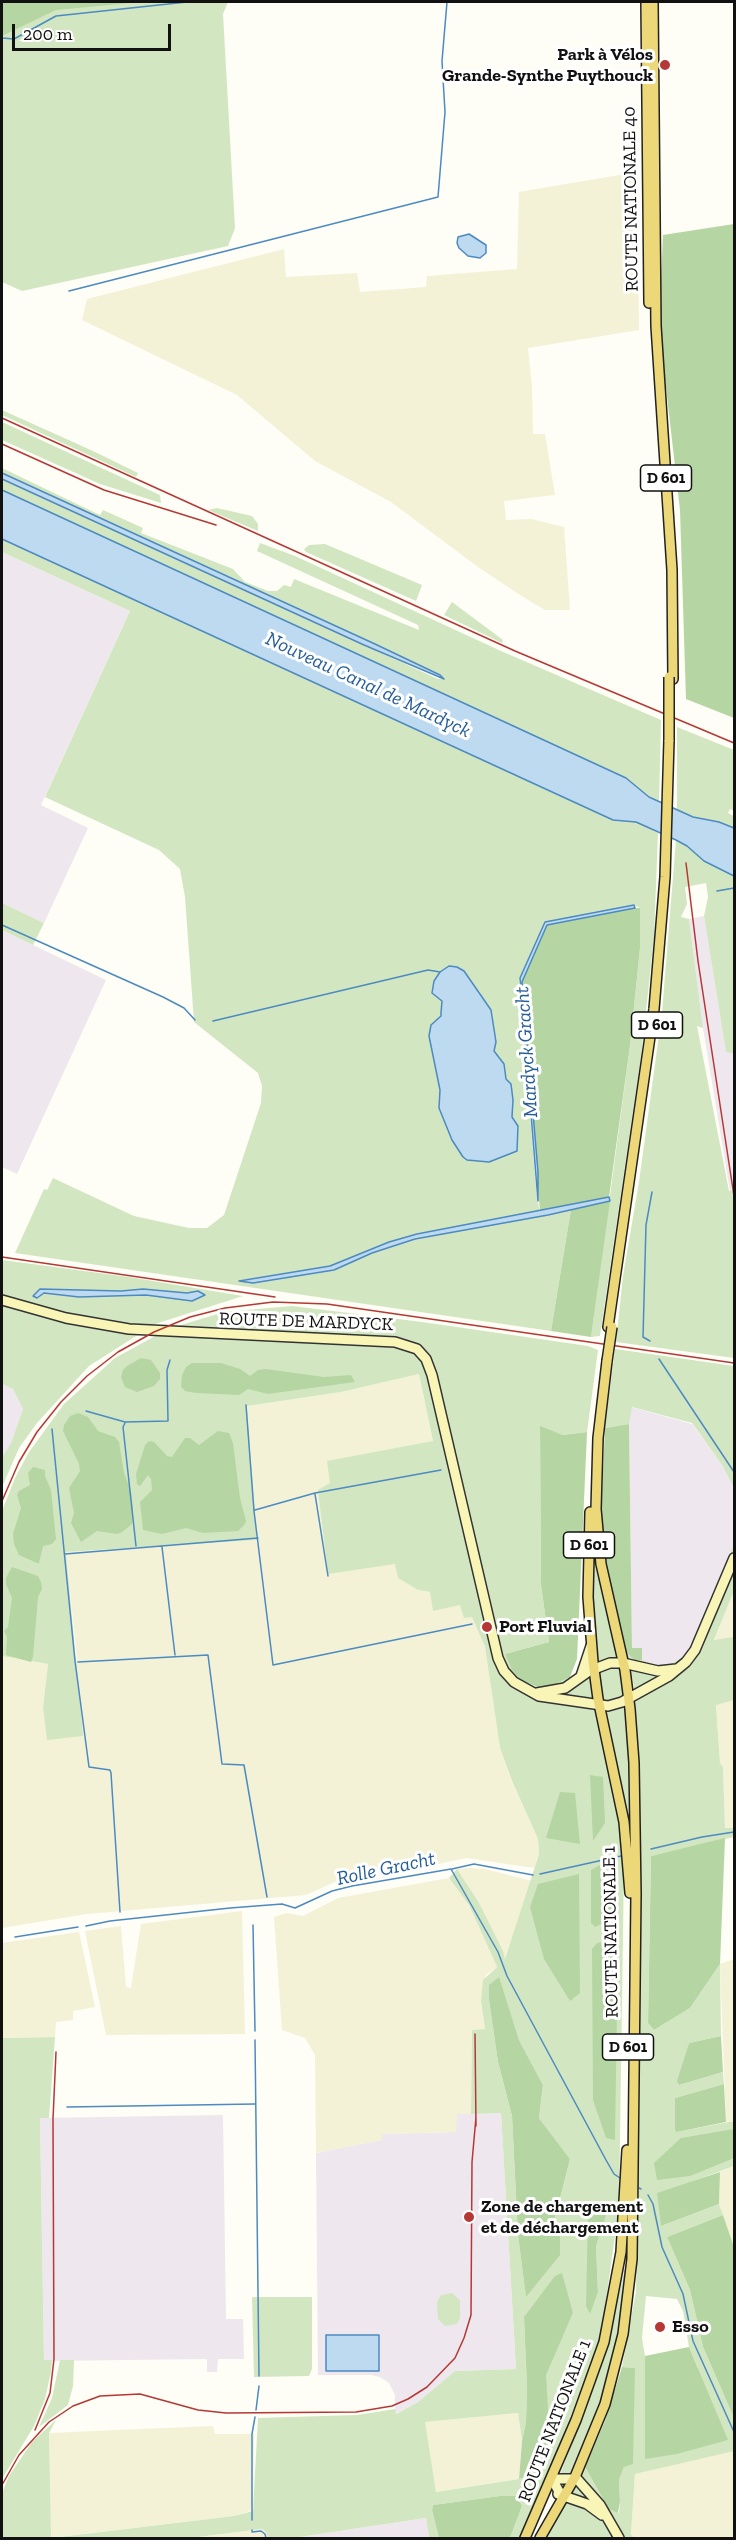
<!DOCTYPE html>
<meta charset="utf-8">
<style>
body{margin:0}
#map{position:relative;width:736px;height:2540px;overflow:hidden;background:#fefdf6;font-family:"Zilla Slab",serif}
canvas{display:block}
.frame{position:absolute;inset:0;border:3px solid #111;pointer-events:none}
.scale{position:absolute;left:12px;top:24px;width:159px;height:27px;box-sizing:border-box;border:3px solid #111;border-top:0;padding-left:8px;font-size:18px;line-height:21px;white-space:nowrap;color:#111;-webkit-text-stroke:4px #fff;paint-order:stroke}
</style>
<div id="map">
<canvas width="736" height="2540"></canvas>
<div class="frame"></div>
<div class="scale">200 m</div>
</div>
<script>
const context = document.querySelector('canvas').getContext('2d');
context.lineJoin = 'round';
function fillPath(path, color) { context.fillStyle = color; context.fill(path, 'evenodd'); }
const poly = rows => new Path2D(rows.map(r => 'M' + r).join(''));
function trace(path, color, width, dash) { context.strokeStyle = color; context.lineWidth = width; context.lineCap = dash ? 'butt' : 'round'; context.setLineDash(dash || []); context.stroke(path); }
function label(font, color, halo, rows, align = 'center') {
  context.font = font + ' "Zilla Slab",serif'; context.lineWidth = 6; context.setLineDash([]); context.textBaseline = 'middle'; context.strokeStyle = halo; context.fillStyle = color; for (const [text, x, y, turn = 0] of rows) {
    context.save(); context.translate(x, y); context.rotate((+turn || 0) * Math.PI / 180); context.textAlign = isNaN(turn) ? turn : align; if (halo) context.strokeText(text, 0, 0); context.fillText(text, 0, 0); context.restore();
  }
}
const industrial = poly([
 [2,552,130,611,41,805,88,828,44,923,2,903],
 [704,916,726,1051,734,1054,734,1190,730,1191,703,1028,689,919],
 [2,930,106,980,17,1174,2,1167],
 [2,1384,13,1389,23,1409,11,1443,2,1457],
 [631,1407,692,1424,722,1465,734,1488,734,1544,688,1655,670,1664,655,1665,647,1663,642,1660,642,1648,632,1649,629,1424],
 [501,2113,516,2369,455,2371,418,2402,395,2414,395,2395,389,2383,380,2377,371,2375,318,2375,316,2153,381,2140,381,2134,455,2132,456,2114],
 [223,2115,226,2319,243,2319,244,2359,218,2359,217,2372,207,2372,207,2359,44,2361,40,2118],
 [426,2518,429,2538,293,2538]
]);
const farmland = poly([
 [637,172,639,330,528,348,532,387,533,434,545,434,555,495,504,501,506,520,531,519,564,527,570,610,545,610,520,595,478,567,391,502,315,461,237,395,82,320,87,299,284,249,286,277,357,273,360,292,426,287,427,276,517,269,519,192],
 [419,1374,433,1441,330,1483,328,1573,395,1564,418,1590,430,1592,460,1605,472,1617,485,1647,500,1748,512,1782,538,1839,539,1854,534,1868,467,1858,423,1867,397,1868,339,1880,306,1895,87,1914,2,1928,2,1656,48,1664,43,1707,77,1659,66,1552,257,1540,247,1406,341,1392],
 [734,1591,734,1641,733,1637,714,1641],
 [734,1700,734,1828,725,1828,723,1767,720,1764,716,1704],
 [469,1868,485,1869,532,1881,504,1961,478,1901,457,1869],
 [449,1878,469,1905,497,1967,486,1975,481,2001,485,2030,472,2030,471,2114,457,2114,456,2132,382,2134,382,2140,316,2153,315,2055,305,2038,282,2030,274,1917,287,1913,303,1916,338,1898],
 [242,1911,245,2034,106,2035,85,1931,121,1926,126,1987,131,1988,141,1924],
 [79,1932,95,2007,73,2011,73,2020,56,2022,55,2037,2,2038,2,1943],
 [734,1959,734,2121,726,2122,720,1964],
 [734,2166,734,2247,719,2204,720,2172],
 [518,2413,522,2441,519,2479,436,2492,424,2422],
 [213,2426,215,2434,254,2434,253,2510,234,2516,50,2538,49,2433],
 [734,2450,734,2538,634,2538,631,2534,635,2474],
 [262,2529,266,2532,268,2538,190,2538]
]);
const green = poly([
 [2,2,228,2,223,14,235,228,228,246,22,291,2,282],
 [2,410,93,451,138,473,136,477,2,415],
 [2,422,160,495,161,503,100,484,2,440],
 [2,468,100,515,103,510,143,528,141,533,233,569,245,582,268,591,277,591,284,585,291,587,294,579,419,630,418,625,257,551,260,543,295,556,501,651,661,720,659,801,645,794,626,778,2,490,2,479,364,645,438,679,443,679,440,675,375,644,42,492,2,473],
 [217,508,252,516,258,524,258,531,208,510],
 [2,539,613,820,636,822,658,833,654,937,641,1057,600,1336,591,1337,630,1046,640,948,640,908,634,905,545,922,519,981,537,1199,540,1212,417,1234,389,1242,330,1266,242,1280,253,1283,334,1270,372,1253,415,1239,571,1209,551,1331,15,1253,44,1189,47,1190,53,1178,134,1216,189,1228,207,1228,224,1215,261,1103,262,1086,258,1073,194,1022,185,897,180,869,159,850,45,797,130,611,2,552],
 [325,544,422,585,416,601,306,552,304,549,309,545],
 [452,602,503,640,502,643,444,615],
 [677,727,734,750,734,811,730,809,728,813,734,816,734,828,719,822,699,819,677,810],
 [676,840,687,846,704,861,734,876,734,1054,726,1052,704,916,708,897,706,883,685,887,687,904,681,917,689,919,703,1028,697,1026,729,1191,734,1190,734,1358,616,1342,623,1276,639,1182,662,1013],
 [2,903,44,923,33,945,2,930],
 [2,1260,129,1277,243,1296,155,1324,89,1366,37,1423,19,1448,2,1487,2,1457,11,1443,23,1409,13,1389,2,1384],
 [292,1306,422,1322,588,1346,598,1350,587,1432,563,1435,540,1427,541,1585,549,1642,505,1654,528,1684,540,1688,552,1686,570,1677,589,1676,621,1821,624,1862,619,2207,601,2336,550,2471,520,2538,510,2538,522,2506,517,2496,500,2496,433,2505,432,2510,439,2538,429,2538,426,2518,293,2538,268,2538,266,2532,262,2529,190,2538,2,2538,2,2493,9,2476,32,2442,56,2420,49,2433,51,2538,234,2516,253,2511,258,2418,357,2415,395,2409,396,2414,418,2402,455,2371,516,2369,501,2113,471,2114,472,2030,485,2029,481,2001,483,1980,497,1967,469,1905,449,1878,457,1869,478,1901,503,1951,505,1959,539,1854,538,1839,512,1781,500,1748,485,1647,472,1617,464,1618,460,1605,433,1611,430,1592,418,1590,398,1578,395,1564,328,1574,318,1490,330,1483,327,1461,433,1441,419,1374,341,1392,247,1406,257,1540,66,1552,83,1736,47,1740,43,1707,48,1664,2,1656,2,1511,15,1478,29,1452,64,1404,115,1358,168,1329,224,1312],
 [498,1977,519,2040,543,2085,539,2118,570,2159,554,2222,526,2295,518,2235,512,2116,498,2062,489,2000],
 [606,2212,596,2246,598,2292,589,2314,588,2215],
 [573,2313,545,2375,550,2440,538,2458,538,2472,519,2479,436,2492,425,2422,518,2413,522,2441,526,2422,527,2387,524,2317],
 [615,1349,734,1366,734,1488,722,1465,692,1423,632,1407,629,1424,605,1428],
 [734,1544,734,1591,714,1640,733,1637,734,1641,734,1700,716,1705,720,1763,723,1767,725,1828,734,1828,734,1837,651,1856,648,2023,654,2030,690,2008,720,1964,721,2036,689,2043,679,2085,723,2072,724,2084,675,2098,677,2132,734,2121,734,2166,691,2182,661,2226,719,2204,723,2215,667,2237,690,2290,703,2347,734,2418,734,2451,635,2474,631,2534,634,2538,545,2538,585,2467,609,2508,619,2513,620,2501,619,2480,624,2467,635,2368,622,2367,636,2292,638,2198,638,1774,634,1687,626,1652,635,1661,642,1660,655,1665,670,1664,688,1655],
 [646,2296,677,2299,683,2311,689,2347,698,2368,645,2458,645,2356,642,2338],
 [593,1549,596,1549,615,1639,627,1712,631,1804,628,1821,605,1714,598,1663,590,1594],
 [55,2037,49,2118,40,2118,44,2360,52,2360,51,2372,45,2399,34,2426,2,2479,2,2038],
 [629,2250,625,2306,602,2403,573,2475,559,2477,591,2394,610,2333],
 [452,2293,460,2300,460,2318,457,2324,445,2326,438,2319,437,2302,441,2295],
 [252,2297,312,2297,312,2369,309,2376,254,2377],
 [60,2360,74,2360,73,2386,68,2405,39,2427,52,2398]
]);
const forest = poly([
 [2,2,142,2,56,10,4,35,2,34],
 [734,224,734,718,686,699,680,510,659,326,663,235],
 [635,908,640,908,640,948,630,1046,609,1197,540,1212,521,984,547,925],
 [610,1201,591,1337,551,1331,571,1209],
 [141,1358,151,1360,160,1373,160,1379,154,1386,137,1392,125,1387,121,1377,123,1370,127,1366],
 [192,1363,221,1363,240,1369,250,1376,258,1370,266,1369,324,1377,351,1375,355,1382,268,1394,248,1389,239,1395,196,1393,185,1391,181,1387,182,1375,186,1367],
 [78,1413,88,1417,98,1431,115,1437,119,1442,124,1473,131,1491,133,1509,132,1524,122,1532,117,1534,97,1531,81,1542,71,1523,74,1513,69,1488,80,1471,79,1464,63,1431,64,1425,70,1416],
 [629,1424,632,1648,642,1648,642,1660,635,1661,626,1652,623,1640,605,1562,601,1516,605,1428],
 [540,1426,563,1435,587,1432,577,1659,570,1677,552,1686,540,1688,521,1680,512,1670,505,1654,549,1642,541,1585],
 [218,1431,229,1433,233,1443,240,1498,246,1521,245,1524,238,1531,203,1533,186,1528,162,1534,143,1530,140,1502,152,1490,151,1479,148,1475,140,1486,137,1484,136,1474,145,1445,149,1441,154,1442,167,1456,172,1457,185,1438,190,1438,199,1445],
 [33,1467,45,1470,45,1476,51,1490,56,1539,52,1544,43,1546,39,1563,37,1563,19,1555,14,1544,13,1534,21,1508,17,1495,19,1491,30,1485,28,1473],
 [12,1567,38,1576,41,1582,42,1589,38,1597,33,1657,31,1662,6,1655,7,1637,4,1631,8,1627,12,1598,6,1584,6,1578],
 [590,1775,603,1777,605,1823,593,1841],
 [560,1792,575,1793,580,1844,546,1838],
 [725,1838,720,1964,690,2008,654,2030,648,2023,651,1856],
 [600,1865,606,1866,617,1913,616,1918,595,1927,591,1923,591,1870],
 [579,1874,580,1993,570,2001,544,1959,530,1907,538,1884],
 [615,1940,618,1944,615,2140,606,2138,593,2100,592,1949,597,1943],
 [499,1977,519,2040,543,2085,539,2118,570,2159,554,2222,560,2228,560,2255,526,2297,518,2235,512,2116,498,2062,489,2000,489,1985],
 [721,2036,723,2072,679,2085,677,2081,689,2043],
 [724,2084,726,2122,677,2132,675,2130,675,2098],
 [734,2129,734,2158,690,2176,657,2180,654,2163,681,2138],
 [720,2172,719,2204,661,2226,657,2193],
 [607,2212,596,2246,598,2292,590,2314,586,2306,588,2215],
 [723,2215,734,2247,734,2418,703,2347,690,2290,667,2237],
 [562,2273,573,2313,546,2375,550,2440,538,2458,538,2472,519,2479,522,2441,526,2422,527,2387,524,2317,555,2276],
 [689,2347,728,2440,677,2454,645,2459,645,2356],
 [622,2367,635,2368,633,2464,624,2467,619,2480,620,2501,618,2513,609,2509,585,2467,605,2421],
 [500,2496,517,2496,522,2506,510,2538,439,2538,432,2510,433,2505]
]);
const water = poly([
 [469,234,486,245,486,253,480,258,468,256,459,248,457,243,458,237,469,234],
 [2,473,375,644,440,675,444,679,364,645,2,479,2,473],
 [2,490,626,778,649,797,693,817,719,822,734,828,734,876,704,861,687,846,676,840,636,822,613,820,2,539,2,490],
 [634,905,635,908,547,925,522,982,538,1172,538,1201,520,978,545,922,634,905],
 [449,966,457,967,464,971,491,1010,496,1042,494,1051,504,1064,506,1079,511,1084,513,1100,512,1117,518,1126,517,1151,489,1162,467,1160,463,1157,452,1140,439,1108,440,1090,429,1036,431,1025,441,1016,441,1013,442,1001,432,993,434,981,440,972,449,966],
 [609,1197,610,1201,548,1215,415,1239,372,1253,334,1270,253,1283,239,1281,330,1266,389,1242,417,1234,609,1197],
 [40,1289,121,1291,143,1289,187,1293,198,1291,205,1295,192,1301,146,1295,79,1297,44,1293,37,1298,33,1296,40,1289],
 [326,2335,379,2335,379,2371,326,2371,326,2335]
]);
const stream = poly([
 [2,38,14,39,56,16,187,2],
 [69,291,438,197,445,112,442,61,447,2],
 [717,891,734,888],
 [2,925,163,997,184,1008,195,1020],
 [213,1021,428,970,440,972],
 [650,1341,643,1337,646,1225,652,1192],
 [659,1359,734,1472],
 [246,1405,254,1511,273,1665,472,1624],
 [86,1411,125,1422,168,1421,167,1370,170,1360],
 [125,1423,123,1427,136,1546],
 [52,1429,75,1661,89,1767,110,1770,111,1773,120,1912],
 [315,1494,328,1576],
 [255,1510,315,1493,441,1470],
 [162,1547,175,1655],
 [65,1554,258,1538],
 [78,1662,208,1655,222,1764,244,1765,267,1897],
 [651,1849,702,1837,734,1832],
 [452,1869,474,1864,533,1875],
 [540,1874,621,1856],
 [253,1925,255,2031],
 [86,1926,110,1921,230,1908,282,1904,295,1908,332,1891,352,1886,451,1869,498,1952,507,1976,606,2160,614,2174,620,2178],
 [15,1937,78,1927],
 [255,2040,259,2376],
 [67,2107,255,2104],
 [639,2188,641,2189],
 [648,2195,653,2204,662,2247,683,2294,693,2341,734,2432],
 [256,2410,259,2386],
 [252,2520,252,2434,255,2417],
 [252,2530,252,2532,261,2531,265,2534,266,2538]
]);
const secondary = poly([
 [2,1300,66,1318,129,1329,395,1342,417,1349,426,1359,432,1375,498,1658,504,1671,514,1682,539,1696,608,1706,622,1702,669,1676,686,1662,695,1650,734,1558],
 [581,1676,591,1646],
 [537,1693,565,1688,589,1671,610,1663,623,1663,658,1671,676,1669],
 [558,2494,587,2504,602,2515],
 [561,2495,552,2479,577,2479,600,2505,619,2538]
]);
const primary = poly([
 [646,2,649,303],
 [653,2,656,326,672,570,673,679],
 [608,1327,654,1009,665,877,669,740],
 [590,1512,588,1597,593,1662,598,1699,624,1822,630,1893],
 [525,2538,576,2420,604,2342,621,2252,627,2150],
 [540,2538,575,2477,605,2404,623,2334,632,2259,636,1894,634,1763,630,1709,625,1670,601,1564,596,1509,598,1438,607,1361]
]);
const rail = poly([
 [2,418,515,651,734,743],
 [2,444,104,490,216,525],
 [686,863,698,961,734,1196],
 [2,1257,275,1297],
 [2,1501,19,1462,37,1432,61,1402,87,1376,118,1352,154,1332,190,1317,225,1308,273,1302,327,1304,734,1363],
 [475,2034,476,2126],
 [35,2430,50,2393,54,2359,53,2119,56,2052],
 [2,2485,19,2455,49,2422,73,2406,100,2396,140,2394,198,2410,226,2413,356,2412,392,2406,408,2399,427,2387,455,2358,464,2338,471,2315,472,2162,476,2117]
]);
const primaryBridge = poly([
 [669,740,669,677],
 [607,1361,612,1327]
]);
const markers = [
 [665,65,6,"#b53835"],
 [487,1627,6,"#b53835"],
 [469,2217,6,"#b53835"],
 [660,2327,6,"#b53835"]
];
const shields = [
 [666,478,51],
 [657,1025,51],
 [589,1545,51],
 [628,2047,51]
];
const shieldNames = [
 ["D 601",666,478],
 ["D 601",657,1025],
 ["D 601",589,1545],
 ["D 601",628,2047]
];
const poiNames = [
 ["Park à Vélos",653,55,"right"],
 ["Grande-Synthe Puythouck",653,76,"right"],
 ["Port Fluvial",499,1627],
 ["Zone de chargement",481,2207],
 ["et de déchargement",481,2228],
 ["Esso",672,2327]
];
const streetNames = [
 ["ROUTE NATIONALE 40",631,199,-91],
 ["ROUTE DE MARDYCK",306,1322,2],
 ["ROUTE NATIONALE 1",611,1932,-91],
 ["ROUTE NATIONALE 1",555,2421,-69]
];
const waterNames = [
 ["Nouveau Canal de Mardyck",368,685,25],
 ["Mardyck Gracht",527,1052,-94],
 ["Rolle Gracht",386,1869,-12]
];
fillPath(industrial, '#eee7ee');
fillPath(farmland, '#f3f2d7');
fillPath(green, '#d2e7c1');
fillPath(forest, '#b5d6a2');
fillPath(water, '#bedaf1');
trace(water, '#4c8ac1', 1.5);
trace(stream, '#4c8ac1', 1.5);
trace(secondary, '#333', 12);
trace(primary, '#222', 12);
trace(secondary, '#f8f5b7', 9);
trace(primary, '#ecd878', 9);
trace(rail, '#b53835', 1.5);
trace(primaryBridge, '#222', 12, []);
trace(primaryBridge, '#ecd878', 9);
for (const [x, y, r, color] of markers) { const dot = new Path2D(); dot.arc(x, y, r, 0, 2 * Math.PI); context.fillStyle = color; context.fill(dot); trace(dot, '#fff', 2); }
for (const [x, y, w] of shields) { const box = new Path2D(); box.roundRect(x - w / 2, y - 13, w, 26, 4.5); context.fillStyle = '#fff'; context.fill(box); trace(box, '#111', 1.5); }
label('bold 16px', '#111', null, shieldNames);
label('bold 18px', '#111', '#fff', poiNames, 'left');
label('18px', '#111', '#fff', streetNames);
label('italic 20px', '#245d98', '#fff', waterNames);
</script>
